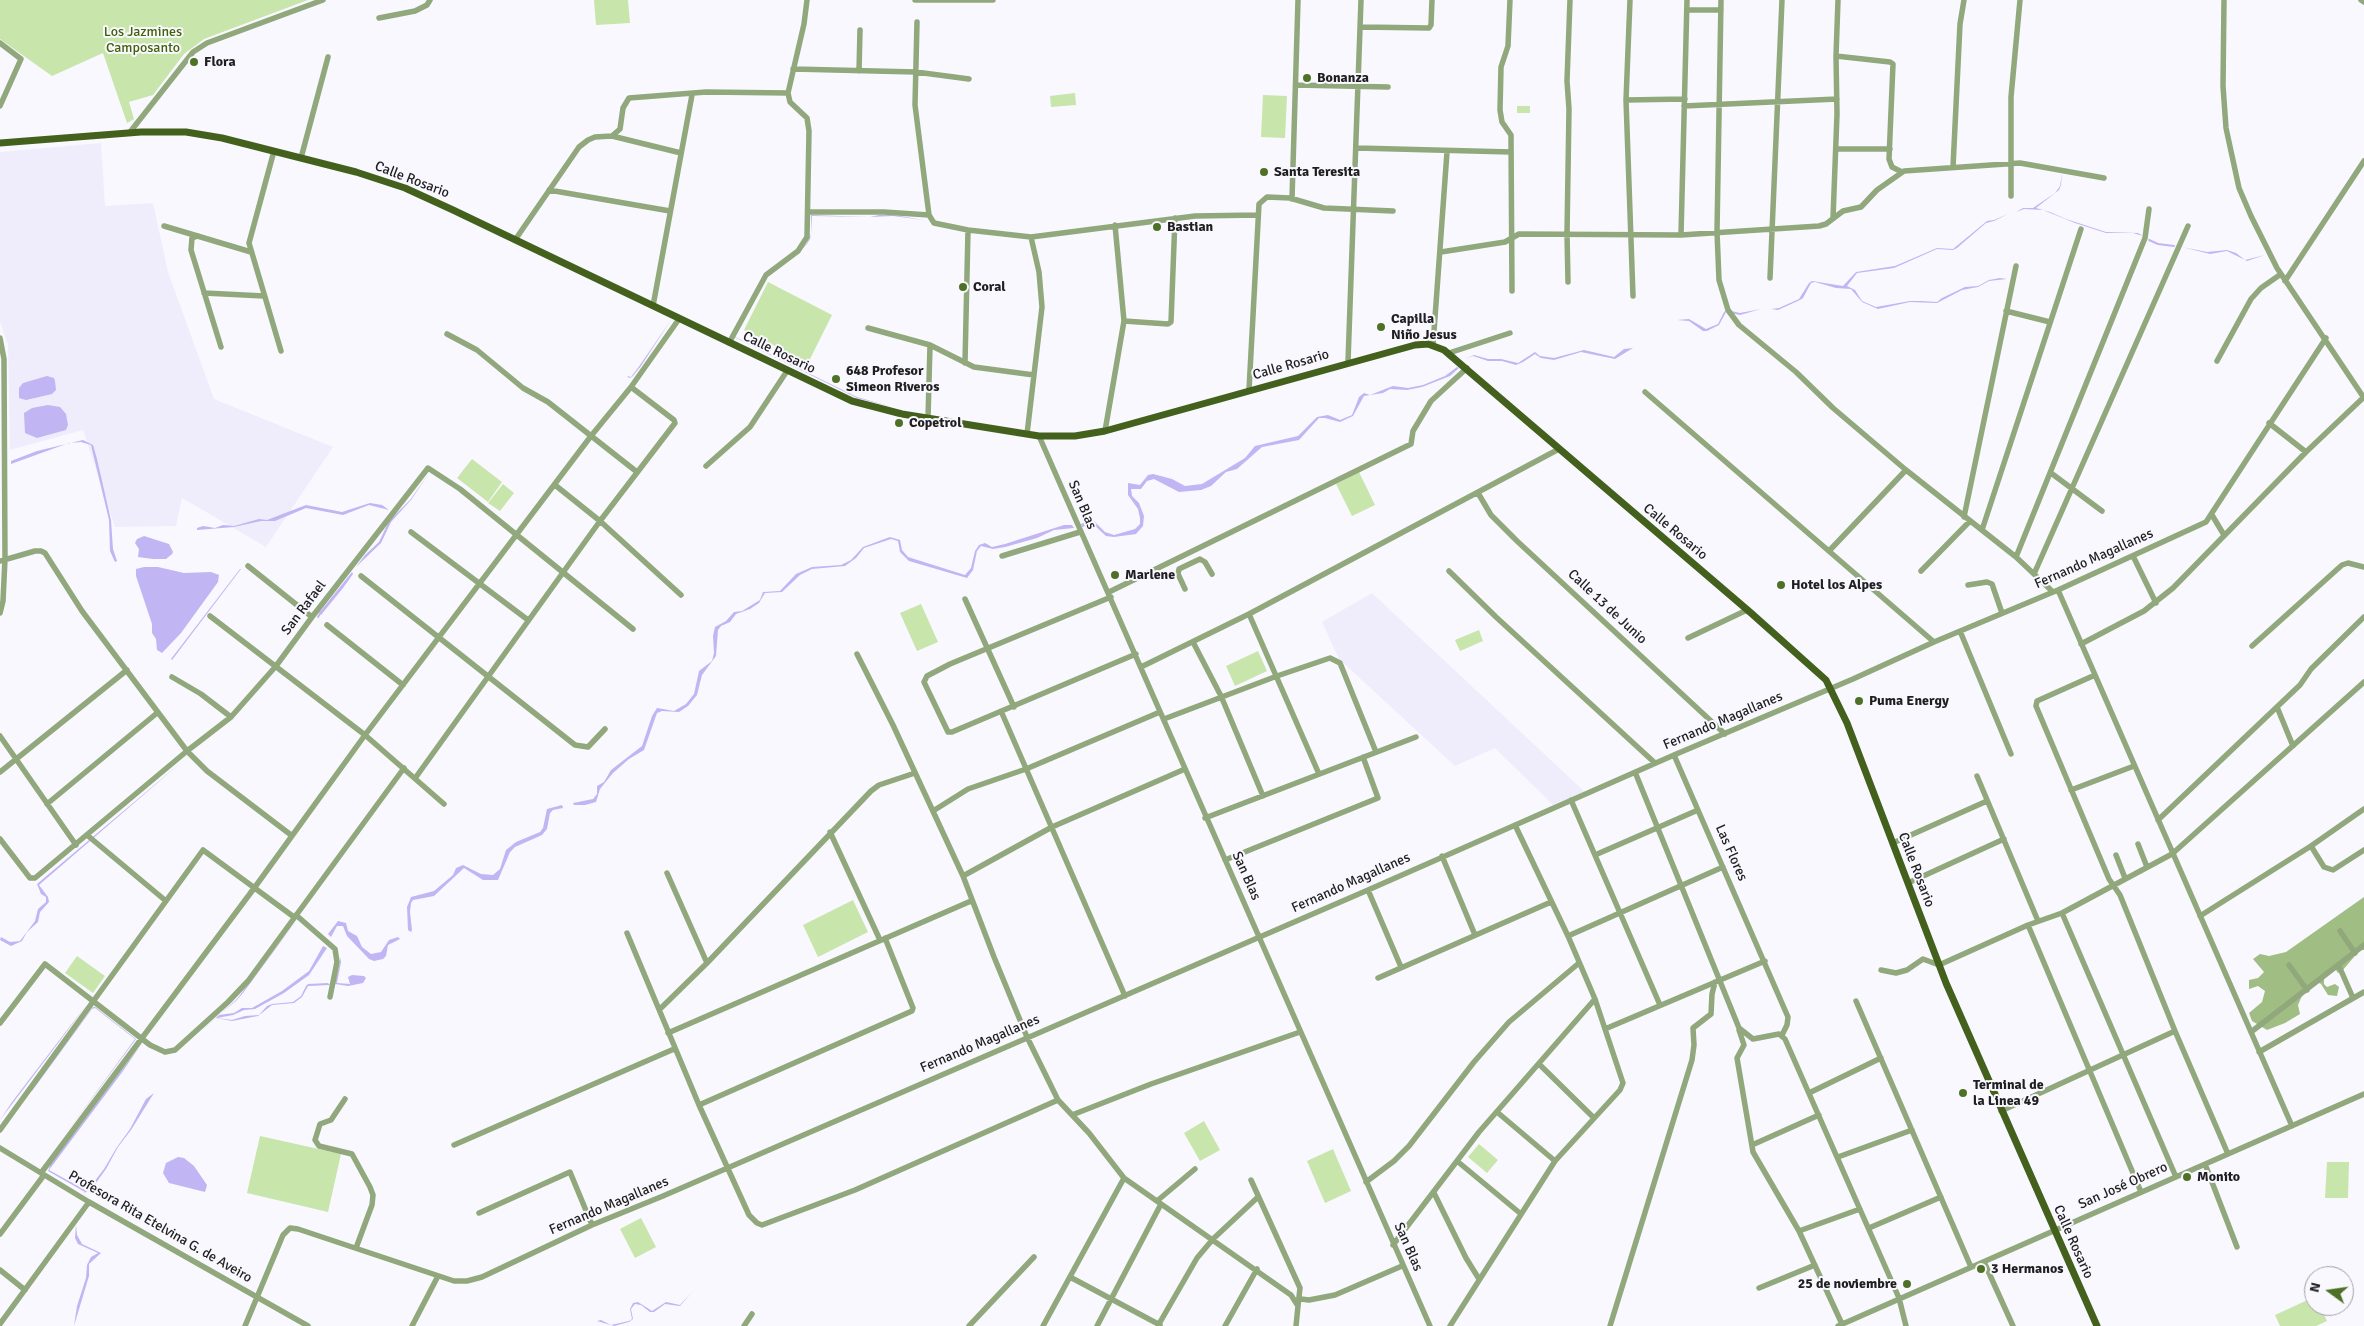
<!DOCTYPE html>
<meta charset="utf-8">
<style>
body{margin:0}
#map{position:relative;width:2364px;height:1326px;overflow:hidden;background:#f9f8fe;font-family:Signika,sans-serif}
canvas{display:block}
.north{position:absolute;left:2304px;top:1266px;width:50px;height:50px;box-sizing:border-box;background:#f9f8fe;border:1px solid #a2a1a6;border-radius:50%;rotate:284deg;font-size:14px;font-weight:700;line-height:20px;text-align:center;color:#1f1f21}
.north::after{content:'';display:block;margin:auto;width:18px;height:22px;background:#4f7027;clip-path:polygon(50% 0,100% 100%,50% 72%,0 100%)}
</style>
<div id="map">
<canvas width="2364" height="1326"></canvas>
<div class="north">N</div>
</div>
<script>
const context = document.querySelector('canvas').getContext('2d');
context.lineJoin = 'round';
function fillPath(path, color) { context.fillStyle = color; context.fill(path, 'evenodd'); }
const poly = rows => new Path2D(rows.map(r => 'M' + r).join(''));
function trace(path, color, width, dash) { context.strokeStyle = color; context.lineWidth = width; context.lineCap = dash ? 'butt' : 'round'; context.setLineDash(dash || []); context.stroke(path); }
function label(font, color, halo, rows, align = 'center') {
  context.font = font + ' Signika,sans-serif'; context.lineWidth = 4; context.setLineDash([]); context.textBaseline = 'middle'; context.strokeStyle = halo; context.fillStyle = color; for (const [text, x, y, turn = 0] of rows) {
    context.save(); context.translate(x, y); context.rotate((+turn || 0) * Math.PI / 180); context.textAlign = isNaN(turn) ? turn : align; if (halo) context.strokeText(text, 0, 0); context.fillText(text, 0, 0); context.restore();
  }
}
const built = poly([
 [101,143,105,206,153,203,168,272,214,399,333,447,266,547,182,498,176,526,115,527,83,430,10,450,8,344,0,322,0,152],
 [1372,593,1585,792,1553,805,1495,748,1455,766,1339,659,1322,622]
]);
const green = poly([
 [0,0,308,0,204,39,184,54,153,95,129,102,134,119,127,123,103,53,52,76,0,39],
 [594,0,628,0,630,23,596,25],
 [1075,93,1076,105,1051,107,1050,96],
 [1263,95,1287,96,1285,138,1261,137],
 [1517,106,1530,106,1530,113,1517,113],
 [768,282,832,315,808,363,744,330],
 [472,459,502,482,488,502,457,478],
 [1359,472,1375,505,1352,516,1336,484],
 [503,484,514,493,500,511,488,503],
 [921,604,938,642,917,651,900,613],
 [1479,630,1483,641,1460,651,1455,640],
 [1258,651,1267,671,1235,686,1226,666],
 [853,900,868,932,818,957,803,925],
 [77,956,105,976,93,993,65,973],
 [1204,1121,1220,1150,1200,1161,1184,1133],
 [260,1136,341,1154,328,1212,247,1193],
 [1479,1144,1498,1160,1487,1173,1468,1157],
 [1333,1149,1351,1191,1325,1203,1307,1161],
 [2327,1162,2349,1162,2348,1198,2325,1198],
 [641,1218,656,1247,635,1258,620,1229],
 [2314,1297,2314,1306,2320,1306,2327,1321,2316,1326,2280,1326,2275,1315]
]);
const forest = poly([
 [2364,897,2364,950,2360,950,2342,971,2338,973,2333,966,2324,975,2324,984,2327,987,2335,984,2339,987,2337,996,2328,995,2321,984,2317,982,2304,991,2298,1005,2300,1014,2285,1023,2267,1030,2252,1021,2249,1013,2262,1002,2265,991,2258,986,2249,989,2249,980,2258,978,2264,972,2253,959,2260,954,2269,956,2286,952]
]);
const water = poly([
 [2062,173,2061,185,2059,190,2036,208,2050,212,2066,219,2106,232,2138,233,2143,236,2133,233,2106,233,2075,223,2043,210,2024,209,2016,212,2023,208,2033,208,2055,193,2060,186],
 [2008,214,1994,221,1986,223,1957,248,1953,250,1937,249,1894,268,1857,273,1847,286,1855,290,1862,301,1876,307,1910,301,1922,301,1937,302,1942,298,1965,287,1978,286,1989,280,2000,278,2007,279,1989,281,1978,287,1962,290,1937,303,1910,302,1878,309,1862,302,1851,289,1836,288,1815,282,1811,283,1803,298,1800,300,1778,310,1771,309,1779,308,1799,299,1809,283,1812,281,1843,286,1856,272,1895,266,1937,248,1953,249,1987,221,1994,220],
 [811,215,870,217,879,215,894,215,924,220,893,216,870,217,812,216,811,234,810,239,807,244,795,256,768,275,735,337,857,397,892,407,857,398,734,337,767,277,795,256,807,243,811,234],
 [2182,247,2207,252,2227,250,2236,253,2245,260,2265,255,2247,261,2227,251,2210,254],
 [1761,309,1740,315,1726,312,1719,325,1707,331,1703,331,1689,321,1677,320,1689,319,1706,329,1718,324,1724,312,1727,310,1740,313],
 [671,320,641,366,632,377,629,378,627,376,631,377,640,365],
 [1633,348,1615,359,1581,352,1554,360,1541,358,1535,354,1523,362,1516,365,1502,361,1488,361,1473,356,1465,359,1474,355,1488,359,1501,359,1518,363,1535,352,1540,356,1554,358,1584,350,1614,357,1624,349],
 [1457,367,1459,368,1450,376,1422,387,1407,390,1390,389,1383,393,1364,396,1353,416,1340,422,1325,418,1319,418,1299,440,1262,447,1237,469,1226,472,1211,486,1201,490,1179,492,1154,479,1147,481,1141,489,1131,489,1132,496,1139,503,1144,516,1143,526,1136,534,1114,537,1106,536,1093,524,1082,527,1081,524,1092,519,1105,532,1114,535,1135,529,1140,524,1140,518,1138,509,1128,495,1128,483,1140,485,1148,475,1153,474,1172,479,1185,486,1202,484,1245,458,1255,446,1298,436,1317,417,1328,415,1340,420,1352,415,1359,397,1364,393,1370,395,1393,386,1408,388,1423,385,1445,376],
 [47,376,54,378,55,381,56,390,52,394,26,400,19,398,19,388,23,383],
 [48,405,60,407,66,414,68,425,66,430,37,438,25,433,24,413,32,408],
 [83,440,93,445,97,459,111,520,113,549,117,561,115,562,110,551,109,520,91,445,81,442,69,443,11,464,11,461,37,451],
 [430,472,411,500,391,522,381,543,356,567,365,555,379,542,389,521,410,500],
 [370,503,382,505,389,510,369,505,343,515,306,508,275,521,261,521,234,527,197,530,197,528,203,526,215,528,223,525,234,526,259,519,267,520,306,505,342,512],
 [1064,525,1072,525,1074,528,1054,530,1037,538,1005,547,993,549,981,546,977,551,973,570,967,578,909,561,900,552,898,541,891,539,864,548,856,558,845,566,812,569,800,575,782,592,765,593,759,603,750,609,736,614,730,622,721,626,718,630,716,656,702,675,697,695,688,706,679,712,662,711,657,713,644,750,629,759,613,773,600,789,596,802,585,805,574,805,573,803,593,799,597,794,597,786,604,782,611,770,642,746,652,716,657,708,674,711,686,704,694,694,699,671,712,661,714,653,713,636,715,627,726,621,734,612,742,611,760,600,763,592,780,591,796,574,812,567,841,565,851,560,863,547,890,537,900,540,902,550,908,557,965,575,971,568,975,551,979,545,985,543,992,547,1005,544],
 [144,536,169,544,173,552,172,554,166,559,153,559,138,557,139,549,135,543,137,539],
 [144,567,158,567,184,573,211,572,219,575,218,582,181,633,162,653,157,650,156,639,152,633,152,624,136,576,136,569],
 [240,569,241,569,172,660,171,659],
 [352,572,353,574,343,588,321,615,319,613],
 [184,760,39,885,48,897,49,902,40,912,38,922,27,932,22,941,11,946,0,940,1,937,10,942,20,941,35,921,38,909,46,902,46,897,41,894,37,884],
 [562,805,563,808,553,810,550,813,547,829,542,835,515,847,510,852,498,880,483,880,464,868,434,896,413,900,411,903,410,912,412,930,411,932,408,930,407,907,411,897,434,891,453,875,456,868,463,865,481,874,493,875,500,869,506,850,516,842,540,832,543,828,547,809],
 [297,920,243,993,237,1000,219,1015,234,1013,242,1008,252,1008,282,991,309,971,323,946,327,948,309,975,284,993,255,1009,244,1010,233,1015,217,1018,232,1020,245,1016,259,1015,267,1006,272,1004,293,1002,301,996,306,986,308,984,328,983,333,957,328,983,330,985,308,986,302,997,294,1003,272,1005,258,1016,232,1021,216,1018,199,1033,237,999],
 [338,921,346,923,348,931,357,936,362,947,371,954,381,952,389,940,398,937,400,939,388,945,386,956,383,959,374,961,369,959,347,936,343,926,337,926,331,937,328,934],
 [341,957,341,962,337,983,350,984,348,977,352,975,364,976,366,978,363,983,348,986,335,984],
 [87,1004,59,1042,0,1120,12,1102],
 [93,1007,95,1007,136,1039,64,1136,135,1039,95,1008,92,1009,32,1091,31,1090],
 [142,1043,123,1071,49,1170,87,1191,104,1169,117,1147,130,1129,146,1099,154,1093,131,1130,118,1147,106,1169,93,1187,83,1194,85,1192,48,1171,51,1163],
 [178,1157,184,1158,194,1166,207,1185,205,1192,169,1183,163,1173,166,1163],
 [76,1225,77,1235,82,1244,101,1253,89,1264,89,1276,74,1326,77,1306,86,1278,87,1265,91,1257,98,1253,78,1244,75,1238],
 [693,1291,680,1306,665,1304,654,1312,650,1312,641,1305,635,1304,631,1309,633,1319,629,1322,614,1326,597,1321,601,1320,611,1325,629,1321,632,1319,630,1309,633,1303,638,1302,652,1311,666,1302,680,1305]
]);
const stream = poly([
 [2149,240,2158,244,2174,246],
 [318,617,321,612]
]);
const minor = poly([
 [915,0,993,0],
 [1510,0,1508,46,1501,67,1500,110,1502,122,1511,135,1512,291],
 [1630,0,1626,100,1633,296],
 [1721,0,1717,232,1719,280,1728,310,1739,325,1796,372,1833,408,1906,470,2016,557,2053,592],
 [2224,0,2223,86,2226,128,2239,188,2251,216,2277,268,2364,398],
 [2361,0,2364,2],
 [1687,10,1721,10],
 [379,18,415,11,427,5,430,0],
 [917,22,915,105,929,215,934,223,968,230,1031,237,1195,216,1257,215],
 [1361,27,1429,28,1431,25,1432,0],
 [0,43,21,59,0,106],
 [1836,56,1890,62,1893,64,1889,159,1892,167,1902,172],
 [793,69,916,72,969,79],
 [859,71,860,30],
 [1296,85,1388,87],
 [1626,100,1685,99],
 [1684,106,1837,99],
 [130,132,193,52,207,43,323,0],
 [612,136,620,129,623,108,629,98,706,92,788,93],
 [1357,148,1511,152],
 [1836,149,1890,149],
 [274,151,249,243,281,351],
 [301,158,328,57],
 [1953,167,1960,24,1964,0],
 [549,190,670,211],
 [2011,196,2011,97,2020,0],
 [1292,199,1298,0],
 [808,212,884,212,929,215],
 [1833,218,1837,114,1836,56,1838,0],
 [164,226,251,252],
 [1681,235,1687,0],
 [198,236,192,238,191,250,221,347],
 [515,240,579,147,588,140,595,137,612,136,681,153],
 [1441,252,1505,242,1519,234,1681,235,1819,226,1826,224,1843,211,1861,207,1877,190,1904,171,2020,163,2104,178],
 [1770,278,1782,0],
 [2285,281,2364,161],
 [1568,282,1567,234,1569,109,1567,81,1570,0],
 [204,293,264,296],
 [653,306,692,95],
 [2006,311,2050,322],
 [1124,321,1168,324,1171,322,1175,218],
 [868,328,930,345,974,367,1034,375],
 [447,334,477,350,523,388,548,402,637,472],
 [0,338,4,359,5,559,3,601,0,613],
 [729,343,766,275,798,251,807,237,809,131,807,118,790,102,788,93,804,24,807,0],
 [1433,345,1447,152],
 [1449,353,1510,333],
 [2217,361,2251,299,2261,288,2281,274],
 [1348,362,1361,0],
 [965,363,968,230],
 [1249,390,1259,204,1267,197,1290,198,1324,208,1393,211],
 [1645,392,1934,642],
 [928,419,930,345],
 [2269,423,2306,452],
 [1105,431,1124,321,1115,225],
 [1027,434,1042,307,1039,272,1031,237],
 [1039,436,1430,1326],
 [706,466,750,427,787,371],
 [2051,473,2102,511],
 [555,485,600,521,681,595],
 [1478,493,1491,515,1517,541,1725,734],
 [2212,515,2224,535],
 [1964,517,2016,266],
 [1982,530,2081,229],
 [411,532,528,620],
 [1829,551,1906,470],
 [1002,556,1080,532],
 [2133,556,2156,603],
 [2016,557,2145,238,2149,209],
 [0,561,35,551,41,551,45,553,82,611,187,751,207,771,291,835],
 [248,566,312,617],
 [1449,571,1496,617,1655,763],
 [1921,571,1970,521],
 [2034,574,2188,226],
 [361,576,575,745,588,747,605,729],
 [1968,585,1987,582,1992,584,2002,613],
 [1185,589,1178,574,1179,569,1200,559,1205,562,1212,574],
 [2058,590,2292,1126],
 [1109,592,1411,444,1413,431,1431,401,1467,368],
 [1111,597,950,664,927,676,924,682,948,732,952,732,1136,654],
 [965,599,1014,707],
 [1249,614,1319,774],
 [210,616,365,735,444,804],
 [327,625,403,685],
 [1960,631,2011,754],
 [1688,638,1747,610],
 [1193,642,1221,696,1263,796],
 [2081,644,2144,611,2173,588,2306,452,2364,397],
 [2252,646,2342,565,2348,563,2364,567],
 [857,654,893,725,963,876,994,957,1027,1037,1058,1100,1089,1133,1124,1178,1291,1295,1298,1306,1296,1326],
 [1141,667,1249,614,1559,449],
 [2095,675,2037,701,2036,706,2109,879,2120,895,2175,1031,2228,1154],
 [172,677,201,694,231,717],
 [2277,707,2293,746],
 [1001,711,1125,996],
 [1164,719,1277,676,1330,658,1340,663,1376,752],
 [0,736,76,845],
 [1674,755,1788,1017,1787,1025,1782,1035],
 [0,772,127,670],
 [1635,772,1739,1028,1753,1039,1779,1034,1785,1039,1899,1298,1906,1326],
 [1977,776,2038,921],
 [416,777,600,521,675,423,674,420,631,387],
 [2071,790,2134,766],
 [1571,800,1660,1005],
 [47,804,157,713],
 [933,811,968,789,1026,769,1160,712],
 [1205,818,1416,737],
 [2158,820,2300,685,2311,669,2364,617],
 [830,832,880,940],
 [87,835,166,901],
 [0,839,30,878,35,878,187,751,231,717,276,666,312,617,428,468,460,489,633,629],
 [1893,843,1987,801],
 [2138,844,2147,867],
 [2311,846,2324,867,2333,870,2364,850],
 [1595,855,1698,810],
 [2116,855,2125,878],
 [1442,856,1475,935],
 [1225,860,1378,798,1363,757],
 [667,873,707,963],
 [963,876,1052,827,1185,769],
 [1908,883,2004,839],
 [1368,890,1401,967],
 [2062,913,2176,1177],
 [296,915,335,949,337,962,330,997],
 [2200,916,2311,846,2364,809],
 [2028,925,2141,1192],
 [2340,931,2355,953],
 [627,933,699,1105,749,1215,757,1223,762,1225,855,1190,1058,1100],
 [1568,936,1723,867],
 [2289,965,2307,990],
 [2339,966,2353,998],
 [1881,970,1896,973,1907,970,1923,959,1939,965,2028,925,2062,913,2172,854,2364,682],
 [1378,978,1551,902],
 [1856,1001,1971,1267],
 [660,1009,707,963,871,791,879,785,915,773],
 [0,1023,45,964,150,1045,165,1052,175,1050,228,1002,248,981,404,768],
 [1605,1029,1765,961],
 [1739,1030,1744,1045,1737,1058,1753,1152,1799,1231,1842,1324],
 [2251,1032,2364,945],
 [668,1033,971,901],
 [2259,1052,2364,992],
 [1539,1064,1593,1117],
 [1809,1093,1881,1058],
 [345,1099,331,1120,320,1124,315,1140,319,1146,352,1154,370,1187,373,1195,372,1205,356,1248],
 [699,1105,912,1011,913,1008,885,938],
 [2001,1111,2175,1031],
 [1497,1112,1555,1161],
 [1072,1115,1151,1084,1300,1032],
 [0,1130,203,850,294,917],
 [454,1145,674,1049],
 [1752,1145,1819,1115],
 [0,1148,89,1202,308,1326],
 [1838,1157,1912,1130],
 [1457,1161,1521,1214],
 [2205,1164,2237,1247],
 [41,1173,255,887,365,735,591,436,631,387,679,319],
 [1251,1180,1300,1288,1298,1306],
 [1366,1182,1394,1161,1409,1146,1474,1062,1509,1022,1579,963],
 [1434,1193,1466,1258,1479,1279],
 [1157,1201,1195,1169],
 [479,1213,570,1172,592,1225],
 [1869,1228,1941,1197],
 [1799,1231,1860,1209],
 [0,1234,44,1175],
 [1393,1245,1479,1132,1595,999],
 [1984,1262,2013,1326],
 [0,1270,25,1290],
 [1070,1277,1160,1325],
 [1759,1288,1815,1265],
 [1301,1299,1309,1300,1335,1295,1402,1266],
 [0,1324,89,1202],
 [1159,1324,1197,1258,1213,1239,1258,1197],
 [245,1326,283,1235,290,1228,298,1229,454,1281,467,1281,482,1277,592,1225,663,1196,1368,890,1674,755,1853,679,1934,642,2058,590,2206,522,2326,338],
 [412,1326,438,1276],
 [744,1326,752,1314],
 [969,1326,1034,1257],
 [1043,1326,1124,1178],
 [1097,1326,1161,1204],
 [1225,1326,1257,1269],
 [1450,1326,1555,1161,1620,1090,1623,1083,1595,999,1568,936,1515,825],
 [1610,1326,1692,1060,1694,1045,1693,1028,1711,1014,1712,994,1715,982],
 [1838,1326,2364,1094]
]);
const major = poly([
 [0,143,141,132,186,132,222,138,356,172,405,188,453,210,852,401,902,414,1039,436,1075,436,1105,431,1415,345,1428,344,1444,350,1751,613,1826,680,1847,723,1946,983,2097,1326]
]);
const markers = [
 [194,62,5,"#4f7027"],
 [1307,78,5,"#4f7027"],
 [1264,172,5,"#4f7027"],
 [1157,227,5,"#4f7027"],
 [963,287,5,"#4f7027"],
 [1381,327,5,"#4f7027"],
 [836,379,5,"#4f7027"],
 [899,423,5,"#4f7027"],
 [1115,575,5,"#4f7027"],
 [1781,585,5,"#4f7027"],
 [1859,701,5,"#4f7027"],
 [1963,1093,5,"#4f7027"],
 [2187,1177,5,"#4f7027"],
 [1981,1269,5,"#4f7027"],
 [1907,1284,5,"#4f7027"]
];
const parkNames = [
 ["Los Jazmines",143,32],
 ["Camposanto",143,48]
];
const poiNames = [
 ["Flora",204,62],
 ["Bonanza",1317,78],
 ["Santa Teresita",1274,172],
 ["Bastian",1167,227],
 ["Coral",973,287],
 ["Capilla",1391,319],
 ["Niño Jesus",1391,335],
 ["648 Profesor",846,371],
 ["Simeon Riveros",846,387],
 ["Copetrol",909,423],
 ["Marlene",1125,575],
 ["Hotel los Alpes",1791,585],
 ["Puma Energy",1869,701],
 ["Terminal de",1973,1085],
 ["la Linea 49",1973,1101],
 ["Monito",2197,1177],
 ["3 Hermanos",1991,1269],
 ["25 de noviembre",1897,1284,"right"]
];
const streetNames = [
 ["Calle Rosario",412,180,21],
 ["Calle Rosario",779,353,26],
 ["Calle Rosario",1291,365,-16],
 ["San Blas",1082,505,67],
 ["Calle Rosario",1675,532,40],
 ["Fernando Magallanes",2094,559,-24],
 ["Calle 13 de Junio",1607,607,43],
 ["San Rafael",304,608,-53],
 ["Fernando Magallanes",1723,721,-23],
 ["Las Flores",1731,853,66],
 ["Calle Rosario",1916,870,69],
 ["San Blas",1246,876,66],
 ["Fernando Magallanes",1351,883,-24],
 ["Fernando Magallanes",980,1044,-23],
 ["San José Obrero",2123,1186,-24],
 ["Fernando Magallanes",609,1206,-23],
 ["Profesora Rita Etelvina G. de Aveiro",160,1227,30],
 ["Calle Rosario",2073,1242,66],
 ["San Blas",1408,1247,66]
];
fillPath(built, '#efedfc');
fillPath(green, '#c8e5ac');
fillPath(forest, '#a0be83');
fillPath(water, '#c1b5f3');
trace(stream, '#c1b5f3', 2);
trace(minor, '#91a77c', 5.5);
trace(major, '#43601d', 7);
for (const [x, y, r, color] of markers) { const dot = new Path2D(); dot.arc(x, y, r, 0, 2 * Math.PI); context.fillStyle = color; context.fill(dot); trace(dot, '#f9f8fe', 2); }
label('14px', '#406209', '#f9f8fe', parkNames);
label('bold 14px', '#1f1f21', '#f9f8fe', poiNames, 'left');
label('14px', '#1f1f21', '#f9f8fe', streetNames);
</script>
